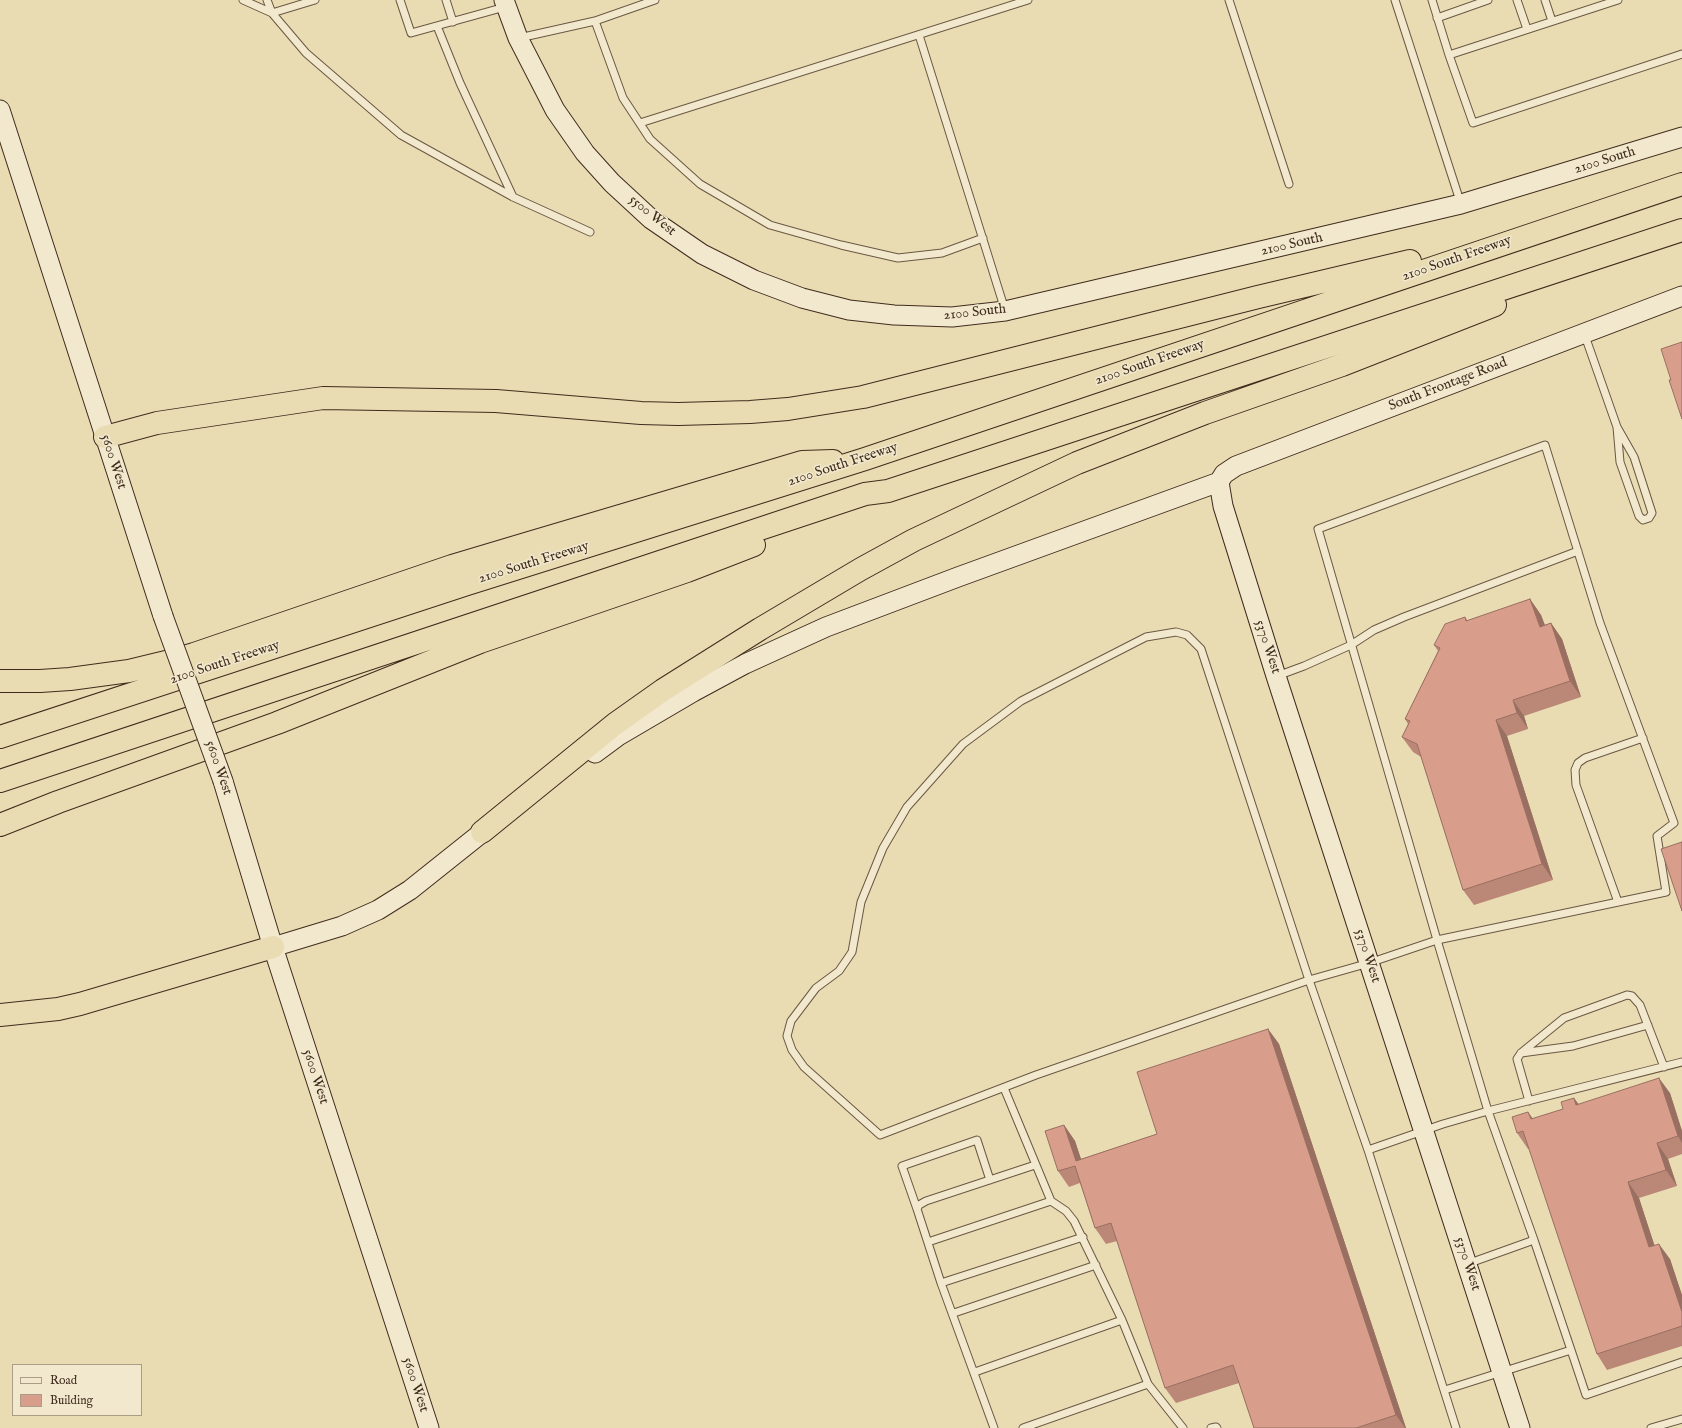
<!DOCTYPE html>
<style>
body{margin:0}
#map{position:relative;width:1682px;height:1428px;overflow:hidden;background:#e9dcb3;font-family:"IM FELL English",serif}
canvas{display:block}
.legend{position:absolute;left:12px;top:1364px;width:130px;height:52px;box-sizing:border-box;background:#f1e8ce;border:1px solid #aa9d87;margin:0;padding:5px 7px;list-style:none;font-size:12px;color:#402c1d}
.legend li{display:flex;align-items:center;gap:8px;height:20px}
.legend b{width:20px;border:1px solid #aa9d87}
</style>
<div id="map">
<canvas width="1682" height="1428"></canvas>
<ul class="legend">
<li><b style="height:5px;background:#f1e8ce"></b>Road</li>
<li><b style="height:11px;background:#d99e8b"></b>Building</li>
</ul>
</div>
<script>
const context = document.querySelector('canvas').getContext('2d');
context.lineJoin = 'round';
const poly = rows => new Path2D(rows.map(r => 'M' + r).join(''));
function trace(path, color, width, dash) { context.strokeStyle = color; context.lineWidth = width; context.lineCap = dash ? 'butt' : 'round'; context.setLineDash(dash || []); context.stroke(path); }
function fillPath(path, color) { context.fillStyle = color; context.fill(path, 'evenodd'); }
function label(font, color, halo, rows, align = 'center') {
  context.font = font + ' "IM FELL English",serif'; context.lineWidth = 3; context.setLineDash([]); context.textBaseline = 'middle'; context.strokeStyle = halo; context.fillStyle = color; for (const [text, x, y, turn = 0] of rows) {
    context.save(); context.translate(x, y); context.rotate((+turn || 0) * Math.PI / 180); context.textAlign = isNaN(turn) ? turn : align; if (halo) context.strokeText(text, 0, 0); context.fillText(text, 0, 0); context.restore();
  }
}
const lane = poly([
 [243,0,272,13,315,0],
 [267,0,272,13,306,53,401,135,513,197,590,232],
 [400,0,411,33,505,7],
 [446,0,453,22],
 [1229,0,1289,184],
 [1395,0,1461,204],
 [1432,0,1449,55,1618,0],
 [1517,0,1527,29],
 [1545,0,1552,21],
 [1437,18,1488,0],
 [595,21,655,0],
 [437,26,460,83,513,197],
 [919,35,1005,310],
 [519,38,595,21,623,98,650,139,700,184,770,225,841,245,898,258,942,253,983,238],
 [1449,55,1473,123,1682,54],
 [640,123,1028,0],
 [1584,333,1617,427,1634,457,1652,513,1649,518,1643,520,1639,516,1620,462,1617,427],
 [1277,676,1304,666,1351,645,1374,630,1404,617,1578,551],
 [1618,902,1576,785,1575,770,1578,763,1585,758,1643,738],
 [1521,1053,1573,1046,1648,1025],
 [1004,1088,1051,1201,1066,1211,1074,1221,1122,1320,1148,1384,1183,1428],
 [1529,1101,1517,1059,1521,1053,1564,1018,1627,995,1632,996,1640,1005,1664,1067],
 [1368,1150,1443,1124,1488,1111,1682,1062],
 [917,1209,902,1166,977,1140,990,1180],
 [1534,1240,1571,1350],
 [928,1242,1051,1201],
 [941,1283,1083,1237],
 [954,1313,1096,1265],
 [975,1372,1122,1320],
 [1445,1390,1571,1350,1586,1395,1682,1362],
 [994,1428,941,1283,917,1209,919,1205,926,1201,1035,1165],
 [1023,1428,1148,1384],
 [1211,1428,1216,1427,1217,1428],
 [1456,1428,1368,1150,1309,980,1201,649,1187,635,1176,632,1146,637,1021,701,963,744,907,807,883,848,861,902,852,952,839,971,816,988,791,1021,787,1036,792,1050,804,1067,880,1135,1036,1075,1309,980,1369,963,1437,940,1666,892,1657,836,1674,823,1600,623,1545,445,1318,529,1437,940,1488,1111,1534,1240,1467,1264],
 [1651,1428,1682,1419]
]);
const secondary = poly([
 [504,0,518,38,555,110,585,153,612,183,651,219,702,254,754,280,802,298,849,310,894,315,952,317,1005,311,1461,204,1682,137],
 [0,110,163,616],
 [1219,482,1223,506,1276,676,1520,1428],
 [1219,482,1224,474,1236,466,1682,296],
 [595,753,618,736,693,692,745,664,826,627,958,577,1219,482],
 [223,781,273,947,429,1428],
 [273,947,342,926,378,910,410,890,494,823]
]);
const highway = poly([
 [105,437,157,423,323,398,496,401,641,413,678,414,750,412,788,409,863,397,1258,297,1410,261],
 [0,681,40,681,70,679,129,671,162,663,194,654,452,566,529,543,802,462,833,461],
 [0,737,467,584,865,459,1682,184],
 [0,781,865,494,888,491,1682,230],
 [0,825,58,802,277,723,480,642,687,571,754,545],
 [482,832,615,724,663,690,760,629,861,569,914,540,1077,463,1205,413,1342,365,1495,305],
 [0,1015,58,1009,80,1004,273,947]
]);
const secondaryBridge = poly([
 [163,616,223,781]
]);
const wall = poly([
 [1530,599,1541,615,1545,625,1551,623,1562,639,1581,697,1524,716,1528,729,1507,736,1553,880,1474,905,1463,890,1421,757,1413,752,1402,737,1408,724,1405,719,1438,651,1434,645,1465,617,1468,621],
 [1268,1029,1279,1044,1406,1428,1254,1428,1239,1383,1176,1403,1165,1388,1117,1241,1106,1244,1095,1228,1080,1183,1069,1187,1058,1171,1064,1125,1075,1141,1081,1159,1157,1134],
 [1670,1093,1682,1131,1682,1154,1668,1159,1677,1186,1639,1198,1654,1245,1670,1259,1682,1295,1682,1346,1607,1370,1597,1354,1529,1149,1528,1149,1517,1133,1528,1112,1533,1119,1563,1109,1574,1098,1578,1104]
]);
const shadedWall = poly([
 [1530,599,1541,615,1551,642,1540,627],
 [1551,623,1562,639,1581,697,1570,681],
 [1513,700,1524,716,1528,729,1517,713],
 [1496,720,1507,736,1553,880,1542,864],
 [1268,1029,1279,1044,1406,1428,1405,1428,1396,1415],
 [1659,1078,1670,1093,1682,1131,1682,1143,1678,1136],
 [1574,1098,1585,1113,1576,1105],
 [1528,1112,1539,1128,1531,1119],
 [1064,1125,1075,1141,1087,1177,1076,1161],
 [1657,1143,1668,1159,1677,1186,1666,1170],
 [1628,1182,1639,1198,1660,1262,1649,1247],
 [1659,1244,1670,1259,1682,1295,1682,1312]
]);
const building = poly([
 [1682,342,1682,419,1669,380,1671,380,1661,349,1682,342],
 [1530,599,1540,627,1551,623,1570,681,1513,700,1517,713,1496,720,1542,864,1463,890,1417,744,1402,737,1410,721,1405,719,1440,648,1434,645,1445,624,1465,617,1466,621,1530,599],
 [1682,842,1682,911,1661,849,1682,842],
 [1268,1029,1396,1415,1356,1428,1254,1428,1233,1365,1165,1388,1111,1223,1095,1228,1075,1166,1058,1171,1045,1131,1064,1125,1076,1161,1157,1134,1137,1072,1268,1029],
 [1659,1078,1678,1136,1657,1143,1666,1170,1628,1182,1649,1247,1659,1244,1682,1312,1682,1326,1597,1354,1523,1131,1517,1133,1512,1117,1528,1112,1531,1119,1563,1109,1561,1102,1574,1098,1576,1105,1659,1078]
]);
const streetNames = [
 ["2100 South",1605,161,-17],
 ["5500 West",652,216,39],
 ["2100 South",1292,245,-13],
 ["2100 South Freeway",1457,259,-19],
 ["2100 South",975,313,-6],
 ["2100 South Freeway",1150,363,-19],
 ["South Frontage Road",1448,385,-21],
 ["5600 West",113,462,72],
 ["2100 South Freeway",843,465,-18],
 ["2100 South Freeway",534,563,-17],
 ["5370 West",1267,647,72],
 ["2100 South Freeway",225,663,-18],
 ["5600 West",218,768,71],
 ["5370 West",1367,956,72],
 ["5600 West",315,1077,72],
 ["5370 West",1467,1264,72],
 ["5600 West",415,1385,72]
];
trace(lane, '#6a5842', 9);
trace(secondary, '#402c1d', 21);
trace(highway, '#402c1d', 24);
trace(lane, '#f1e8ce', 7);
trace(secondary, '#f1e8ce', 19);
trace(highway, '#e9dcb3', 22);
trace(secondaryBridge, '#402c1d', 21, []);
trace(secondaryBridge, '#f1e8ce', 19);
fillPath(wall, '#bb8878');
fillPath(shadedWall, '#986f61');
fillPath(building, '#d99e8b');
trace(building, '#986f61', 1);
label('14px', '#402c1d', '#f1e8ce', streetNames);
</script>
